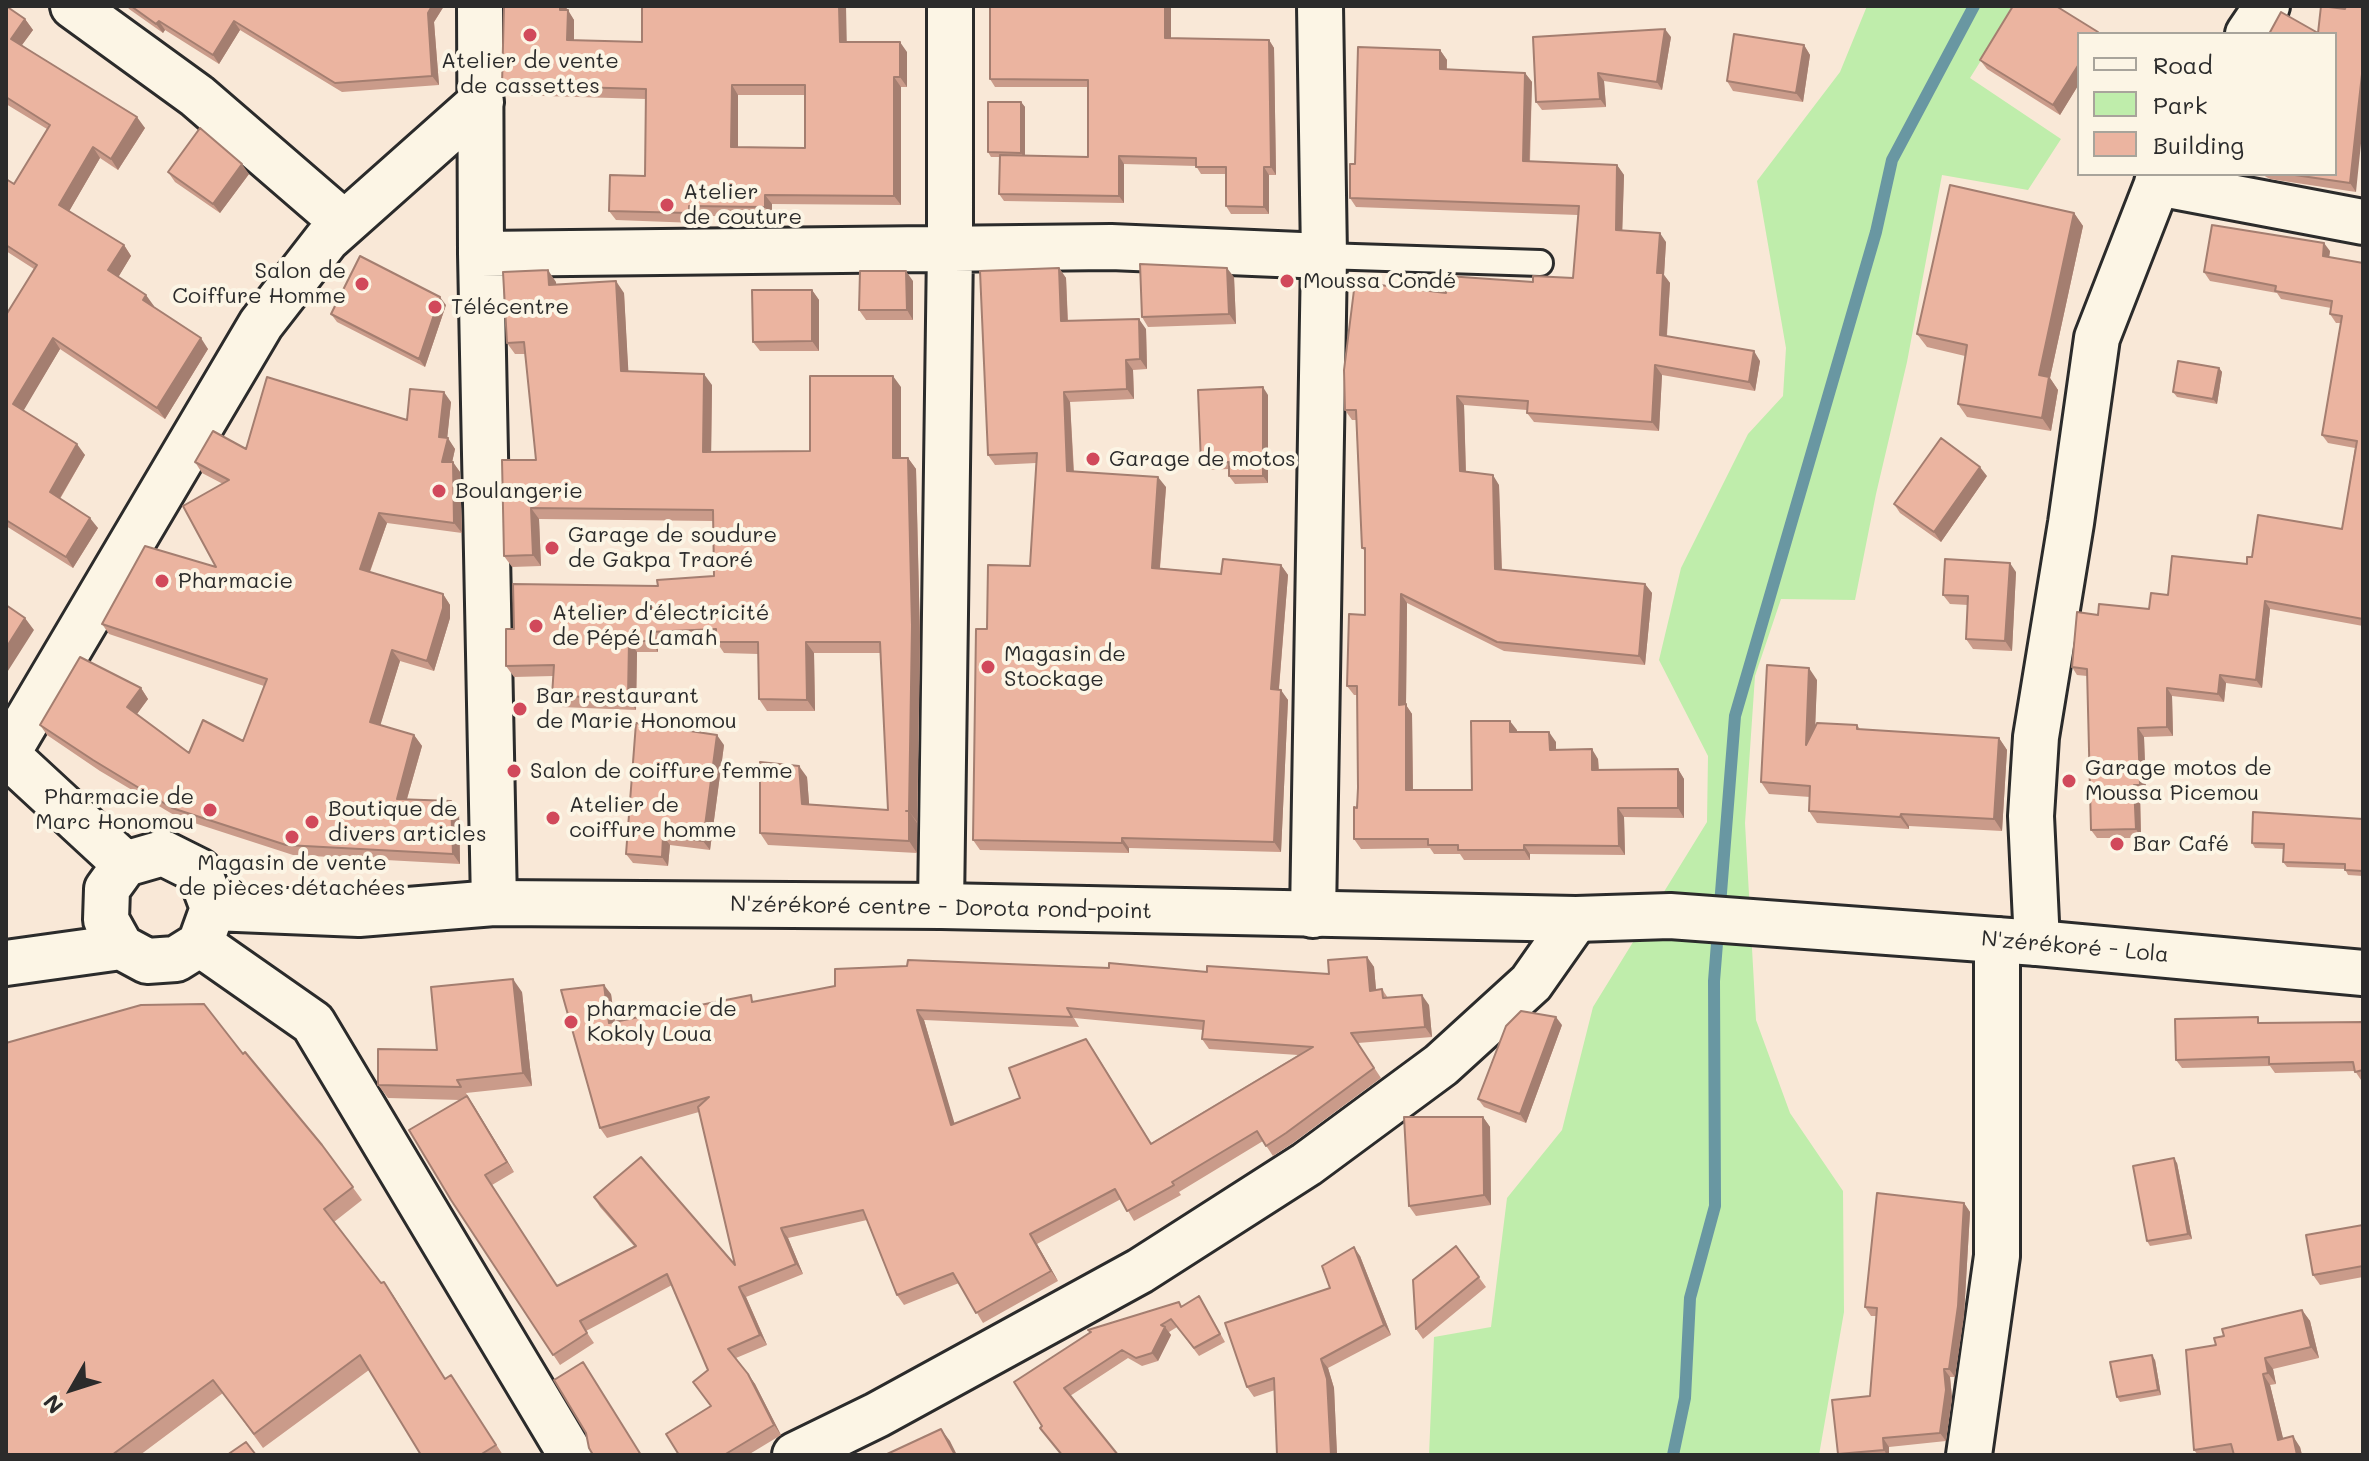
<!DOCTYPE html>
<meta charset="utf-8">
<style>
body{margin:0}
#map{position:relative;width:2369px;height:1461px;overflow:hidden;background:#f9e8d7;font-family:Mali,sans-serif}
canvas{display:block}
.frame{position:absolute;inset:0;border:8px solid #2b2b2b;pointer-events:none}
.legend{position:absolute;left:2077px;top:32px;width:260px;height:144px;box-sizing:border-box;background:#fcf5e5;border:2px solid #a8a49b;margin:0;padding:10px 14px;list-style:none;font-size:24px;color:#2b2b2b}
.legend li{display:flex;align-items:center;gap:16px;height:40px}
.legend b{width:40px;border:2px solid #a8a49b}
.north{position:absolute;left:32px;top:1349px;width:80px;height:80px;-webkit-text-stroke:6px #fcf5e5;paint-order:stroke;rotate:231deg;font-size:22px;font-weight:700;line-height:32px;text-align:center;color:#2b2b2b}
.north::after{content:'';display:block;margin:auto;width:28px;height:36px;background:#2b2b2b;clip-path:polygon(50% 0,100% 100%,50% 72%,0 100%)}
</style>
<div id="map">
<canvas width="2369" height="1461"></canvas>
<div class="frame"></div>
<ul class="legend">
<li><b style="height:10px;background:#fcf5e5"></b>Road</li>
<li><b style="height:22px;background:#bfedab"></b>Park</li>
<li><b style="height:22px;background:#ebb4a0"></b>Building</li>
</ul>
<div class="north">N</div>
</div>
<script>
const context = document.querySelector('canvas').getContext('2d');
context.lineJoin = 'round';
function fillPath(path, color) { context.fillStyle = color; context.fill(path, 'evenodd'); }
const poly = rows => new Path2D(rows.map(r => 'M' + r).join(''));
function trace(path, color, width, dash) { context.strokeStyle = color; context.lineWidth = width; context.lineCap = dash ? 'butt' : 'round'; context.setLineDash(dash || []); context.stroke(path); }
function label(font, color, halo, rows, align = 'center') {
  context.font = font + ' Mali,sans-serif'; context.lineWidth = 8; context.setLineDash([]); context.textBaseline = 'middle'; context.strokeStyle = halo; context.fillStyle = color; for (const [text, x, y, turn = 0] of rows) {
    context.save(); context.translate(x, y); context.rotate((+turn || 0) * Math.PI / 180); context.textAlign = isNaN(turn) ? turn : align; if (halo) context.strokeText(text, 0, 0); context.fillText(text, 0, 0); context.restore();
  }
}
const green = poly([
 [1867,6,2020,6,2012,11,1970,78,2061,139,2028,190,1942,175,1907,362,1876,494,1855,600,1781,599,1755,676,1745,823,1756,1020,1790,1113,1843,1191,1844,1312,1819,1455,1429,1455,1434,1337,1491,1327,1507,1198,1562,1130,1593,1007,1707,822,1708,756,1659,660,1681,568,1748,434,1783,396,1786,348,1757,181,1840,72]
]);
const stream = poly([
 [1673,1455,1685,1398,1690,1298,1715,1206,1714,981,1735,716,1876,232,1892,160,1974,6]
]);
const service = poly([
 [1324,256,1540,263]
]);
const minor = poly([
 [73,6,197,96,344,223],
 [480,6,481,254,494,903],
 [2248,34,2267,6],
 [2157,183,2363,222],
 [481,254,1111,247,1324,256],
 [7,754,261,324,327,239,481,102],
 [941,906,950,248,950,6],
 [1313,915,1324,256,1320,6],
 [2037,943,2031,816,2036,737,2071,523,2097,338,2161,174],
 [200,944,313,1023,571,1455],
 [795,1455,877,1415,1140,1271,1307,1164,1441,1065,1531,983,1576,919],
 [1969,1455,1997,1256,1997,940]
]);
const trunk = poly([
 [6,754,125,864],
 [163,853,199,871,213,908,200,944,176,959,147,961,121,947,106,920,107,889,125,864,163,853],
 [213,908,359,914,494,903,941,906,1576,919,1670,916,2037,943,2363,973],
 [6,963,121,947]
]);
const wall = poly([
 [6,6,25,19,33,30,22,45,145,128,118,170,100,158,69,211,124,245,131,256,118,277,146,295,153,307,208,349,165,419,60,349,23,410,85,455,60,499,98,528,73,568,6,526,6,315,34,269,6,251,6,179,14,184,47,129,6,104],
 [127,6,444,6,434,22,439,85,342,92,240,30,219,64,165,30,163,33,129,9],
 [1171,6,1171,38,1269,40,1274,48,1276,175,1269,175,1269,214,1231,214,1226,206,1226,174,1201,174,1196,166,1124,164,1124,203,1004,201,999,194,1000,157,991,157,988,152,1021,102,1025,107,1025,156,1088,157,1088,87,995,87,990,79],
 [2013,6,2056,6,2099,34,2079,34,2079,84,2060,115,1987,69,1980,60],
 [567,10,574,20,574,40,642,42,846,42,907,52,907,87,901,87,901,205,772,204,772,216,696,216,696,223,616,220,609,211,645,176,646,99,509,95,502,85],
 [738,95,805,95,805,148,738,148],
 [2335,34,2356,192,2270,179,2261,174,2335,174],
 [1671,37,1662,90,1604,81,1606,107,1542,110,1536,102],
 [1804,45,1810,55,1803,102,1733,91,1727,81],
 [1440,50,1447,60,1447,70,1525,73,1532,82,1530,162,1617,165,1624,175,1622,231,1666,242,1664,275,1670,283,1667,336,1760,361,1755,391,1662,375,1659,431,1534,422,1527,413,1527,410,1464,405,1466,472,1499,485,1502,570,1645,584,1652,593,1645,665,1504,651,1407,603,1406,705,1412,714,1413,790,1472,790,1517,730,1517,732,1556,742,1556,750,1598,759,1599,770,1678,769,1684,779,1684,818,1624,817,1625,855,1530,854,1530,860,1464,860,1460,854,1434,854,1430,848,1361,849,1354,839,1358,788,1357,695,1354,695,1347,686,1365,615,1365,551,1362,548,1356,420,1352,420,1345,410,1446,293,1533,282,1573,278,1578,215,1356,207,1350,198,1355,164],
 [168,172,249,174,220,213,175,182],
 [2074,213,2083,226,2050,378,2058,390,2051,431,1967,417,1958,404,1965,356,1927,347,1917,334],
 [2330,251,2329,257,2363,263,2363,626,2270,609,2262,688,2226,683,2224,702,2172,696,2173,736,2144,737,2146,793,2140,794,2141,838,2097,838,2091,830,2087,676,2077,675,2072,667,2098,615,2149,609,2168,595,2247,564,2252,557,2342,529,2355,448,2328,443,2322,435,2341,323,2336,323,2330,314,2331,308,2281,299,2277,293,2210,281,2204,272],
 [1059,268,1066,278,1068,321,1146,329,1147,369,1133,370,1134,399,1070,402,1074,471,1166,487,1160,568,1221,574,1281,565,1288,575,1279,689,1288,700,1281,852,1129,848,1129,853,980,850,973,840,987,629,1030,566,1036,463,995,465,988,455],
 [1234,277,1236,324,1148,327,1142,317],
 [913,281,913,320,866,320,859,310],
 [556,282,556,285,624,293,628,371,712,385,711,452,810,451,901,387,901,458,908,458,916,469,920,638,917,853,768,845,760,833,807,777,809,804,888,810,881,653,814,653,815,711,767,711,759,699,758,654,724,653,716,641,658,644,658,652,637,652,636,710,560,707,552,696,553,676,514,677,506,666,514,629,658,586,714,576,713,521,539,519,541,566,512,567,504,556,536,460,525,354,515,354,507,343],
 [812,290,819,300,819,351,760,351,753,342],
 [446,305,425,367,337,322,331,314],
 [2219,368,2222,372,2217,404,2177,397,2173,392],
 [1268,395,1268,483,1235,484,1229,476,1229,469,1206,470,1201,463],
 [451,402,447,438,455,449,452,462,460,472,462,533,387,523,370,572,443,594,450,605,450,618,434,671,400,661,380,725,414,735,422,746,407,799,451,801,459,811,460,864,293,855,179,818,100,771,47,735,40,725,141,688,148,699,137,714,189,753,243,741,264,686,109,634,102,624,216,567,223,484,202,473,195,462,246,449,407,420],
 [1987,476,1941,542,1900,513,1894,504],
 [2016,572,2012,651,1973,649,1966,639,1968,605,1950,604,1943,595],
 [1817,680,1815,726,1857,725,1860,729,1999,738,2007,750,2002,831,1909,826,1909,829,1817,823,1809,811,1810,797,1769,794,1761,782],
 [724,745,710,850,670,845,668,866,633,863,626,854],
 [2363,819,2363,876,2348,875,2345,869,2287,867,2283,862,2284,849,2255,848,2252,843],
 [1367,957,1374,967,1376,990,1382,989,1388,998,1429,1005,1432,1037,1358,1043,1381,1078,1293,1143,1273,1156,1263,1141,1179,1192,1181,1195,1134,1221,1121,1199,1037,1244,1058,1281,983,1323,959,1283,904,1305,897,1295,867,1220,788,1238,803,1274,746,1297,767,1345,736,1358,755,1384,781,1435,748,1455,679,1455,711,1406,693,1382,708,1370,672,1285,586,1331,594,1343,560,1365,451,1200,460,1100,388,1098,378,1085,437,1050,522,992,532,1086,466,1093,514,1172,492,1185,557,1286,634,1246,600,1207,594,1197,735,1265,699,1112,607,1138,600,1128,611,994,615,1021,755,1001,1207,972,1329,974],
 [1074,1018,1203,1030,1202,1039,1209,1049,1298,1055,1151,1143,1093,1049,1020,1098,954,1124,924,1020,1079,1027],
 [2363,1022,2363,1080,2361,1080,2355,1071,2275,1073,2270,1066,2182,1068,2176,1060,2262,1023],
 [1562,1025,1526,1123,1484,1107,1478,1099],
 [243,1054,322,1145,362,1200,334,1222,381,1283,393,1295,445,1379,451,1375,503,1455,421,1455,369,1370,263,1448,223,1393,140,1455,6,1455],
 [1483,1117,1490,1127,1491,1205,1416,1216,1409,1206],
 [2177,1163,2192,1239,2150,1246,2147,1241],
 [1964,1203,1970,1212,1964,1315,1955,1377,1950,1377,1952,1398,1946,1441,1889,1447,1889,1455,1838,1455,1870,1396,1877,1316,1871,1316,1865,1307],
 [2363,1225,2363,1277,2320,1285,2313,1275],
 [1456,1246,1486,1287,1423,1339,1416,1329],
 [1360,1256,1391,1335,1328,1368,1334,1388,1337,1455,1277,1455,1275,1390,1254,1397,1247,1387,1330,1288],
 [1179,1302,1182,1306,1204,1304,1225,1342,1199,1356,1177,1327,1169,1332,1171,1335,1158,1361,1142,1366,1128,1358,1070,1396,1118,1455,1062,1455,1040,1428,1042,1426,1090,1333,1088,1330],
 [2302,1310,2310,1321,2319,1358,2273,1369,2276,1384,2270,1385,2283,1439,2300,1447,2302,1455,2198,1455,2194,1450,2216,1345,2224,1336],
 [2155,1360,2161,1395,2120,1402,2117,1397]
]);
const shadedWall = poly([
 [432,6,444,6,434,22,439,85,432,76,428,13],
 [560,6,567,6,566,20,560,10],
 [839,6,846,6,847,52,840,42],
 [1165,6,1171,6,1171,45,1165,38],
 [568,10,574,20,574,50,567,40],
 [25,19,33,30,19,49,11,39],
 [159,21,165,30,163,33,156,24],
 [234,21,240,30,219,64,213,55],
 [1665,29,1671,37,1662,90,1657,82],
 [1269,40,1274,48,1276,175,1271,167],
 [900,42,907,52,907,87,900,77],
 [1804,45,1810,55,1803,102,1796,93],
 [1440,50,1447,60,1446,79,1440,69],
 [2079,64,2079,84,2060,115,2053,105],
 [2363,65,2363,124,2356,192,2350,183],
 [1525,73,1532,82,1529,171,1523,161],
 [1598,73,1604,81,1606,107,1600,99],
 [894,77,901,87,901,205,894,196],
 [732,85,738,95,738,157,731,147],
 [1021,102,1025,107,1025,158,1021,153],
 [137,117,145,128,118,170,111,159],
 [93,147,100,158,67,215,59,205],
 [1119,156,1124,164,1124,203,1119,196],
 [242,164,249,174,220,213,213,204],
 [1617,165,1624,175,1622,240,1616,230],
 [1264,167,1269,175,1269,214,1264,207],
 [765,195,772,204,772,216,765,207],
 [689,206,696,216,696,223,689,213],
 [2074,213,2083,226,2050,378,2058,390,2051,431,2042,418,2039,375],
 [1660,233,1666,242,1664,275,1670,283,1666,345,1660,335,1657,273],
 [2324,243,2330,251,2328,264,2323,256],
 [124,245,131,256,116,281,108,270],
 [1059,268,1066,278,1068,331,1061,321],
 [1227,268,1234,277,1236,324,1229,314],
 [548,270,556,282,557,296,549,285],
 [906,271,913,281,913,320,907,310],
 [616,281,624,293,629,382,621,371],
 [812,290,819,300,819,351,812,341],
 [146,295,154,306,151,311,143,300],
 [440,297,446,305,425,367,419,359],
 [1139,319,1146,329,1147,369,1140,359],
 [53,338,60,349,21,415,13,404],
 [201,338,208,349,165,419,157,408],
 [1754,351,1760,361,1755,391,1749,382],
 [1126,360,1133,370,1134,399,1127,389],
 [1655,365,1662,375,1659,431,1652,422],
 [2219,368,2222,372,2217,404,2213,399],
 [704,374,712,385,711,464,703,452],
 [893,376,901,387,901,469,893,458],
 [1263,387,1268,395,1268,483,1263,476],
 [444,392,451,402,447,440,448,438,455,449,450,472,442,462,439,437],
 [1064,392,1070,402,1074,481,1067,471],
 [1457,396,1464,405,1466,480,1460,471],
 [77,444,85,455,57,503,50,492],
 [908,458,916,469,920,638,917,822,909,811],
 [453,462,460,472,462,533,454,523],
 [1980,467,1987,476,1941,542,1934,532],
 [1493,475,1499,485,1502,578,1495,569],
 [1158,477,1166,487,1159,578,1152,568],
 [531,508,539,519,541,566,533,555],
 [379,513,387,523,367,579,360,569],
 [90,518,98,528,73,568,66,557],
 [2010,563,2016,572,2012,651,2005,641],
 [1281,565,1288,575,1278,699,1271,689],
 [1645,584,1652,593,1645,665,1639,656],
 [443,594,450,605,450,618,434,671,427,661],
 [1401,594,1407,603,1406,705,1412,714,1413,800,1406,790,1399,705],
 [2265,601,2270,609,2262,688,2256,680],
 [25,618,34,630,6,674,6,648],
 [650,632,658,644,658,652,650,641],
 [629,641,637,652,636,710,628,698],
 [806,642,814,653,815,711,807,700],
 [392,650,400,661,378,733,370,722],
 [1809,668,1817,680,1814,757,1806,745],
 [2220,675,2226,683,2224,702,2218,694],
 [141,688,148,699,134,718,127,707],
 [2167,688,2172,696,2173,736,2167,727],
 [1281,690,1288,700,1281,852,1274,842],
 [1510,721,1517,730,1517,742,1510,732],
 [2138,728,2144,737,2146,793,2140,785],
 [1549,732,1556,742,1556,759,1550,750],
 [414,735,422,746,404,809,397,799],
 [717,735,724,745,710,850,703,841],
 [1999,738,2007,750,2002,831,1994,819],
 [1592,749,1598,759,1599,779,1592,770],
 [799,766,807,777,810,815,802,804],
 [1678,769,1684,779,1684,818,1678,808],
 [2134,785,2140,794,2141,838,2136,829],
 [451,801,459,811,460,864,453,854],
 [1618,808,1624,817,1625,855,1619,846],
 [909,811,917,823,917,853,909,841],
 [1901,814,1909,826,1909,829,1900,817],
 [663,836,670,845,668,866,662,857],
 [1122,838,1129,848,1129,853,1122,843],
 [1524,845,1530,854,1530,860,1524,850],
 [1367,957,1374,967,1377,1000,1370,991],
 [513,979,522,992,532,1086,523,1073],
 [604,985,611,994,616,1032,609,1023],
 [1422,995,1429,1005,1432,1037,1425,1027],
 [917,1010,924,1020,958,1135,951,1125],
 [1556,1017,1562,1025,1526,1123,1520,1114],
 [467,1096,474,1106,514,1172,507,1162],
 [1483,1117,1490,1127,1491,1205,1484,1195],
 [2174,1158,2177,1163,2192,1239,2188,1234],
 [1964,1203,1970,1212,1964,1315,1955,1377,1949,1369],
 [781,1228,788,1238,803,1274,796,1264],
 [1030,1234,1037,1244,1058,1281,1051,1271],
 [1354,1247,1360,1256,1391,1335,1384,1325],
 [384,1282,393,1295,454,1393,445,1379],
 [739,1287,746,1297,767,1345,760,1335],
 [2302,1310,2310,1321,2319,1358,2311,1347],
 [1165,1327,1171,1335,1158,1361,1152,1353],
 [2152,1355,2155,1360,2161,1395,2158,1390],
 [2265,1358,2273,1369,2276,1384,2268,1373],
 [1321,1359,1328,1368,1334,1388,1337,1455,1331,1455],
 [1944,1369,1950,1377,1952,1398,1946,1441,1940,1433],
 [748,1374,755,1384,781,1435,774,1425],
 [2263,1374,2270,1385,2286,1450,2278,1440],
 [941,1429,950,1441,957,1455,955,1455],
 [2293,1436,2300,1447,2302,1455,2297,1455],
 [1883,1438,1889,1447,1889,1455,1887,1455,1884,1450]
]);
const building = poly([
 [6,6,25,19,11,39,137,117,111,159,93,147,59,205,124,245,108,270,146,295,143,300,201,338,157,408,53,338,13,404,77,444,50,492,90,518,66,557,6,520,6,315,37,265,6,245,6,179,14,184,50,125,6,97,6,6],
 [131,6,432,6,428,13,432,76,335,83,234,21,213,55,159,21,156,24,131,6],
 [504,6,560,6,560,10,568,10,567,40,642,42,642,6,839,6,840,42,900,42,900,77,894,77,894,196,765,195,765,207,689,206,689,213,609,211,610,175,645,176,646,89,502,85,504,6],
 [732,85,805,85,805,148,731,147,732,85],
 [990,6,1165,6,1165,38,1269,40,1271,167,1264,167,1264,207,1226,206,1226,167,1196,167,1196,158,1119,156,1119,196,999,194,1000,155,1088,157,1088,80,990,79,990,6],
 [2013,6,2056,6,2098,32,2097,34,2079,34,2079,64,2053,105,1980,60,2013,6],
 [2321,6,2345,9,2346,6,2363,6,2363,65,2350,183,2288,174,2335,174,2335,34,2269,34,2281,12,2318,33,2321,6],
 [1665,29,1657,82,1598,73,1600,99,1536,102,1533,37,1665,29],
 [1734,34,1804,45,1796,93,1727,81,1734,34],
 [1358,47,1440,50,1440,69,1525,73,1523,161,1617,165,1616,230,1660,233,1657,273,1663,273,1660,335,1754,351,1749,382,1655,365,1652,422,1527,413,1528,401,1457,396,1460,471,1493,475,1495,569,1645,584,1639,656,1497,642,1401,594,1399,705,1406,704,1406,790,1472,790,1471,721,1510,721,1510,732,1549,732,1550,750,1592,749,1592,770,1678,769,1678,808,1618,808,1619,846,1524,845,1524,850,1458,850,1458,845,1428,845,1428,839,1354,839,1354,807,1357,808,1358,788,1357,686,1347,686,1349,614,1365,615,1365,548,1362,548,1356,410,1345,410,1344,370,1355,282,1446,293,1447,276,1533,282,1533,276,1573,278,1579,206,1350,198,1350,164,1355,164,1358,47],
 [988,102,1021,102,1021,153,988,152,988,102],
 [200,128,242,164,213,204,168,172,200,128],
 [1950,185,2074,213,2039,375,2049,377,2042,418,1958,404,1967,345,1917,334,1950,185],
 [2212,225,2324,243,2323,256,2363,263,2363,619,2265,601,2256,680,2220,675,2218,694,2167,688,2167,727,2138,728,2140,785,2134,785,2136,829,2091,830,2087,669,2072,667,2077,612,2098,615,2099,604,2149,609,2151,593,2168,595,2172,556,2247,564,2247,557,2252,557,2258,515,2342,529,2357,441,2322,435,2342,316,2330,314,2332,301,2275,291,2276,286,2204,272,2212,225],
 [360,256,440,297,419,359,331,314,360,256],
 [1140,264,1227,268,1229,314,1142,317,1140,264],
 [1059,268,1061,321,1139,319,1140,359,1126,360,1127,389,1064,392,1067,471,1158,477,1152,568,1221,574,1223,559,1281,565,1271,689,1281,690,1274,842,1122,838,1122,843,973,840,976,629,987,629,988,565,1030,566,1037,453,988,455,980,271,1059,268],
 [548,270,549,285,616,281,621,371,704,374,703,452,810,451,810,376,893,376,893,458,908,458,912,626,909,811,906,811,909,811,909,841,760,833,760,762,799,766,802,804,888,810,880,642,806,642,807,700,759,699,758,642,716,642,716,629,650,632,650,641,629,641,628,698,552,696,554,665,506,666,506,629,514,629,513,584,658,586,657,580,714,576,713,510,531,508,533,555,504,556,502,460,536,460,524,342,507,343,503,272,548,270],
 [860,271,906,271,907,310,859,310,860,271],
 [752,290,812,290,812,341,753,342,752,290],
 [2178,361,2219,368,2213,399,2173,392,2178,361],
 [267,377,407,420,410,389,444,392,439,437,448,438,442,462,453,462,454,523,379,513,360,569,443,594,443,608,427,661,392,650,370,722,414,735,397,799,451,801,453,854,286,845,172,808,93,760,40,725,80,657,141,688,127,707,189,753,203,720,243,741,267,679,102,624,145,546,216,567,183,506,229,480,195,462,213,431,246,449,267,377],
 [1263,387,1263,476,1229,476,1229,462,1201,463,1198,390,1263,387],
 [1941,438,1980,467,1934,532,1894,504,1941,438],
 [1945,559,2010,563,2005,641,1966,639,1968,596,1943,595,1945,559],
 [6,605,25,618,6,648,6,605],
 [1767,665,1809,668,1806,745,1817,723,1857,725,1857,729,1999,738,1994,819,1901,814,1900,817,1809,811,1810,786,1761,782,1767,665],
 [636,723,717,735,703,841,663,836,662,857,626,854,636,723],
 [2253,812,2363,819,2363,871,2345,870,2345,864,2283,862,2284,844,2252,843,2253,812],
 [1367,957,1370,991,1382,989,1383,998,1422,995,1425,1027,1351,1033,1374,1068,1286,1133,1266,1146,1257,1131,1172,1182,1174,1185,1127,1211,1115,1189,1030,1234,1051,1271,976,1313,953,1273,897,1295,863,1210,781,1228,796,1264,739,1287,760,1335,728,1349,748,1374,774,1425,724,1455,679,1455,666,1434,711,1406,693,1382,708,1370,667,1274,580,1321,587,1333,553,1355,451,1200,409,1130,467,1096,507,1162,485,1175,557,1286,636,1246,594,1197,641,1157,735,1265,698,1107,709,1097,600,1128,561,990,604,985,609,1023,751,995,752,1002,835,986,835,969,907,966,908,960,1109,968,1109,963,1207,972,1207,966,1329,974,1328,960,1367,957],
 [1067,1008,1204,1021,1202,1039,1313,1047,1151,1144,1086,1039,1009,1068,1020,1098,951,1125,917,1010,1072,1017,1067,1008],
 [513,979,523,1073,457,1080,461,1087,378,1085,378,1049,437,1050,431,987,513,979],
 [204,1004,243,1054,245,1052,322,1145,353,1187,324,1209,381,1283,384,1282,445,1379,451,1375,496,1445,480,1455,421,1455,360,1355,254,1434,213,1380,112,1455,6,1455,6,1043,141,1005,204,1004],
 [1521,1011,1556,1017,1520,1114,1478,1099,1506,1026,1521,1011],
 [2258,1017,2258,1023,2363,1022,2363,1070,2355,1072,2353,1062,2269,1064,2269,1057,2176,1060,2175,1019,2258,1017],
 [1404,1117,1483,1117,1484,1195,1409,1206,1404,1117],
 [2174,1158,2188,1234,2147,1241,2133,1166,2174,1158],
 [1877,1193,1964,1203,1958,1306,1949,1369,1944,1369,1946,1390,1940,1433,1883,1438,1884,1450,1838,1454,1832,1400,1870,1396,1877,1308,1865,1307,1877,1193],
 [2363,1225,2363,1266,2313,1275,2306,1235,2363,1225],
 [1456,1246,1479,1277,1416,1329,1413,1280,1456,1246],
 [1354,1247,1384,1325,1321,1359,1327,1379,1331,1455,1277,1455,1274,1378,1247,1387,1225,1323,1330,1288,1322,1266,1354,1247],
 [1199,1296,1220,1334,1194,1348,1171,1319,1161,1325,1165,1327,1152,1353,1136,1358,1122,1350,1064,1388,1118,1455,1062,1455,1040,1428,1042,1426,1014,1382,1091,1332,1088,1330,1179,1302,1181,1307,1199,1296],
 [2302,1310,2311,1347,2265,1358,2268,1373,2263,1374,2278,1440,2293,1436,2297,1455,2234,1455,2231,1444,2194,1450,2186,1350,2216,1345,2214,1338,2224,1336,2222,1329,2302,1310],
 [2152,1355,2158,1390,2117,1397,2110,1362,2152,1355],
 [583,1362,641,1455,593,1455,589,1448,586,1433,554,1380,583,1362],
 [941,1429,955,1455,885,1455,941,1429],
 [246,1442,256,1455,227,1455,246,1442]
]);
const markers = [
 [530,35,8,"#d1495b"],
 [667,205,8,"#d1495b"],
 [1287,281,8,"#d1495b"],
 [362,284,8,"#d1495b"],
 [435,307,8,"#d1495b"],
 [1093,459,8,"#d1495b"],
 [439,491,8,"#d1495b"],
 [552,548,8,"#d1495b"],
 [162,581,8,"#d1495b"],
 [536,626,8,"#d1495b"],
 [988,667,8,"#d1495b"],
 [520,709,8,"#d1495b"],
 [514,771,8,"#d1495b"],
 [2069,781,8,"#d1495b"],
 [210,810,8,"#d1495b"],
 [553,818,8,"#d1495b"],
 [312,822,8,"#d1495b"],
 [292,837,8,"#d1495b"],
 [2117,844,8,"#d1495b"],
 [571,1022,8,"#d1495b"]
];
const poiNames = [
 ["Atelier de vente",530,61,"center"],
 ["de cassettes",530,86,"center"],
 ["Atelier",683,192],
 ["de couture",683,217],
 ["Salon de",346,271,"right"],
 ["Coiffure Homme",346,296,"right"],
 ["Moussa Condé",1303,281],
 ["Télécentre",451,307],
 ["Garage de motos",1109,459],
 ["Boulangerie",455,491],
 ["Garage de soudure",568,535],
 ["de Gakpa Traoré",568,560],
 ["Pharmacie",178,581],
 ["Atelier d'électricité",552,613],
 ["de Pépé Lamah",552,638],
 ["Magasin de",1004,654],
 ["Stockage",1004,679],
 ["Bar restaurant",536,696],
 ["de Marie Honomou",536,721],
 ["Garage motos de",2085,768],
 ["Moussa Picemou",2085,793],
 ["Salon de coiffure femme",530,771],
 ["Pharmacie de",194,797,"right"],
 ["Marc Honomou",194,822,"right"],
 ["Atelier de",569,805],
 ["coiffure homme",569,830],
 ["Boutique de",328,809],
 ["divers articles",328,834],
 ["Bar Café",2133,844],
 ["Magasin de vente",292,863,"center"],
 ["de pièces détachées",292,888,"center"],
 ["pharmacie de",587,1009],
 ["Kokoly Loua",587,1034]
];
const streetNames = [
 ["N'zérékoré centre - Dorota rond-point",941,908,1],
 ["N'zérékoré - Lola",2075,947,5]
];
fillPath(green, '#bfedab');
trace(stream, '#6997a2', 12);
trace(service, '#2b2b2b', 30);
trace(minor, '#2b2b2b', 50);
trace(trunk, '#2b2b2b', 50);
trace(service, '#fcf5e5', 24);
trace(minor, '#fcf5e5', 44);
trace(trunk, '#fcf5e5', 44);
fillPath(wall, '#ca9b8a');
fillPath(shadedWall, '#a47e70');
fillPath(building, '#ebb4a0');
trace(building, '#a47e70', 2);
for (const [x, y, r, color] of markers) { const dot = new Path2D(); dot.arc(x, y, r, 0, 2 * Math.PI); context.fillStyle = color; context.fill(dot); trace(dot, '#fcf5e5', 3); }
label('22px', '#2b2b2b', '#fcf5e5', poiNames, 'left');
label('22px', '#2b2b2b', '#fcf5e5', streetNames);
</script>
